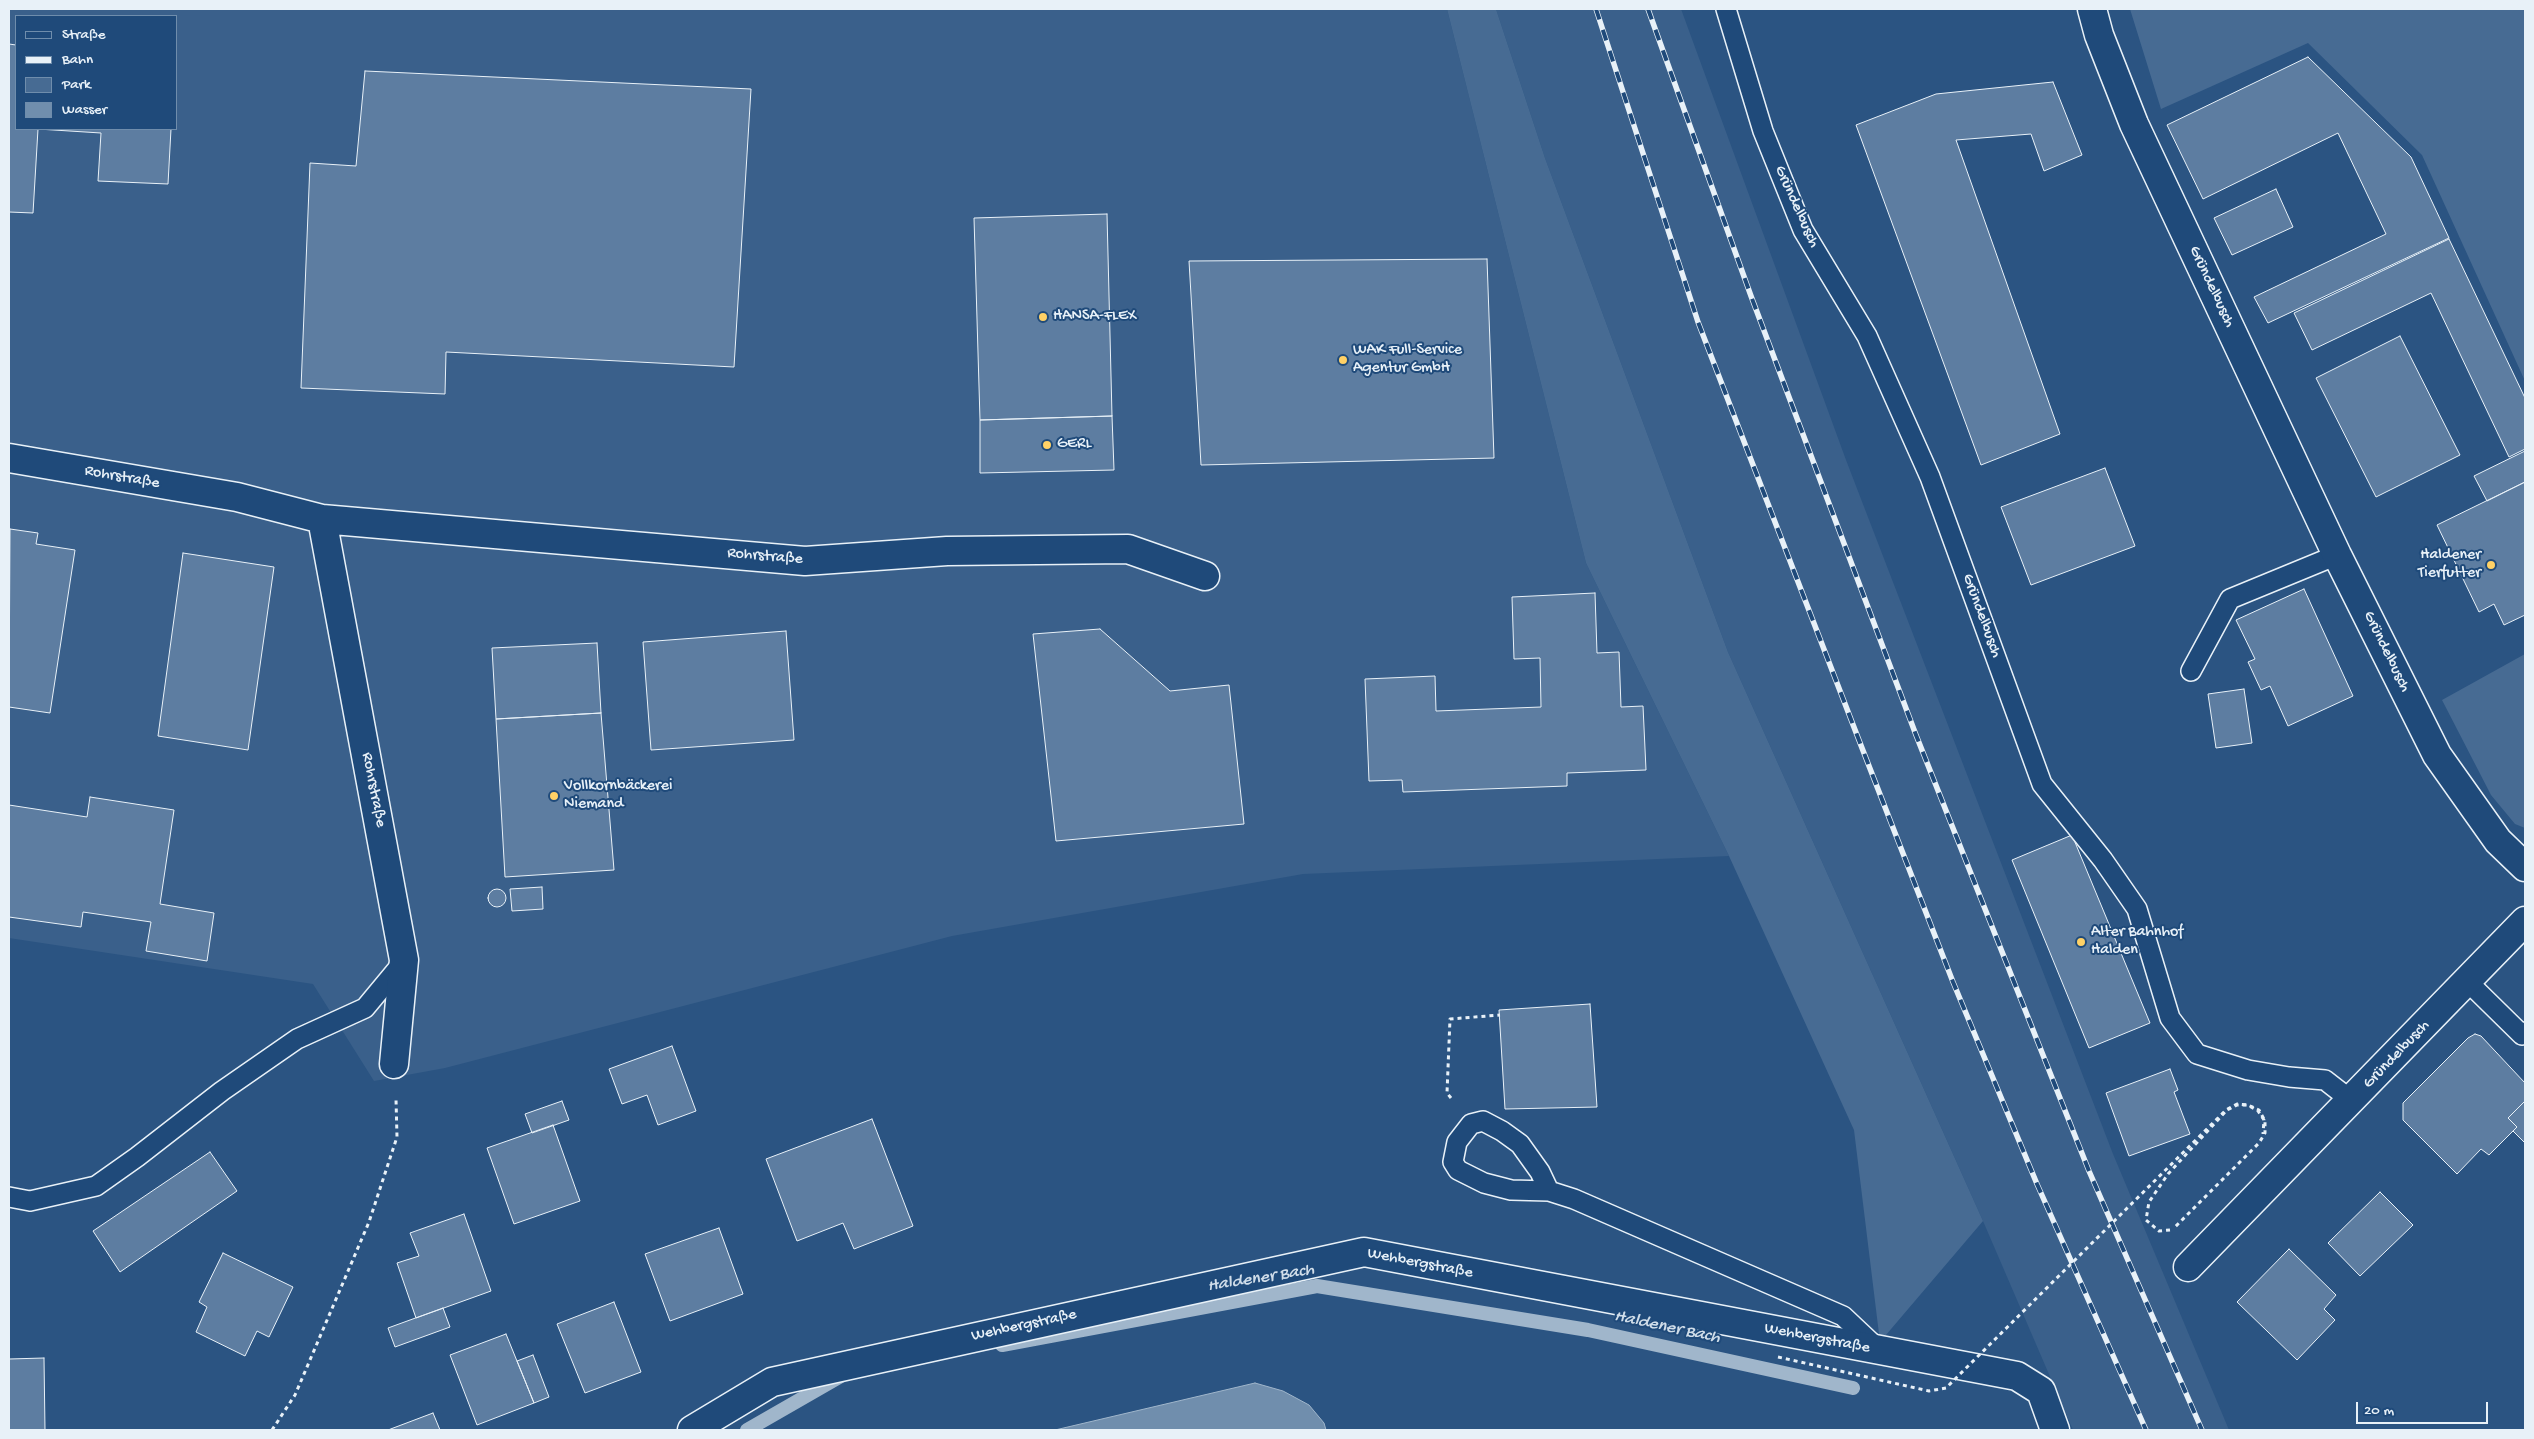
<!DOCTYPE html>
<meta charset="utf-8">
<style>
body{margin:0}
#map{position:relative;width:2534px;height:1439px;overflow:hidden;background:#2b5482;font-family:"Gochi Hand",sans-serif}
canvas{display:block}
.frame{position:absolute;inset:0;border:10px solid #e8f1f8;pointer-events:none}
.legend{position:absolute;left:15px;top:15px;width:162px;height:115px;box-sizing:border-box;background:#1f4a7a;border:1px solid #6f8dac;margin:0;padding:6px 9px;list-style:none;font-size:15px;color:#e8f1f8}
.legend li{display:flex;align-items:center;gap:10px;height:25px}
.legend b{width:25px;border:1px solid #6f8dac}
.scale{position:absolute;left:2356px;top:1402px;width:132px;height:22px;box-sizing:border-box;border:2px solid #e8f1f8;border-top:0;padding-left:6px;font-size:15px;line-height:18px;white-space:nowrap;color:#e8f1f8;-webkit-text-stroke:4px #1f4a7a;paint-order:stroke}
</style>
<div id="map">
<canvas width="2534" height="1439"></canvas>
<div class="frame"></div>
<ul class="legend">
<li><b style="height:6px;background:#1f4a7a"></b>Straße</li>
<li><b style="height:6px;background:#e8f1f8"></b>Bahn</li>
<li><b style="height:14px;background:#476b93"></b>Park</li>
<li><b style="height:14px;background:#708ead"></b>Wasser</li>
</ul>
<div class="scale">20 m</div>
</div>
<script>
const context = document.querySelector('canvas').getContext('2d');
context.lineJoin = 'round';
function fillPath(path, color) { context.fillStyle = color; context.fill(path, 'evenodd'); }
const poly = rows => new Path2D(rows.map(r => 'M' + r).join(''));
function trace(path, color, width, dash) { context.strokeStyle = color; context.lineWidth = width; context.lineCap = dash ? 'butt' : 'round'; context.setLineDash(dash || []); context.stroke(path); }
function label(font, color, halo, rows, align = 'center') {
  context.font = font + ' "Gochi Hand",sans-serif'; context.lineWidth = 4; context.setLineDash([]); context.textBaseline = 'middle'; context.strokeStyle = halo; context.fillStyle = color; for (const [text, x, y, turn = 0] of rows) {
    context.save(); context.translate(x, y); context.rotate((+turn || 0) * Math.PI / 180); context.textAlign = isNaN(turn) ? turn : align; if (halo) context.strokeText(text, 0, 0); context.fillText(text, 0, 0); context.restore();
  }
}
const built = poly([
 [9,9,1447,9,1586,563,1729,856,1303,874,952,936,445,1068,374,1081,313,984,9,938],
 [16,16,176,16,176,129,16,129],
 [1496,9,1681,9,1846,460,2113,1154,2229,1430,2073,1430,1983,1221,1728,652,1545,158]
]);
const green = poly([
 [1447,9,1496,9,1545,158,1728,652,1983,1221,1880,1342,1854,1130,1729,856,1586,563],
 [2130,9,2525,9,2525,381,2422,155,2308,43,2161,109],
 [2525,654,2525,828,2515,824,2491,795,2442,700]
]);
const water = poly([
 [1255,1383,1283,1391,1309,1405,1324,1423,1326,1430,1055,1430,1255,1383]
]);
const stream = poly([
 [1002,1345,1317,1286,1588,1330,1853,1388],
 [747,1430,841,1376]
]);
const building = poly([
 [9,44,16,45,16,129,171,129,168,184,98,181,101,133,38,129,33,213,9,212,9,44],
 [2308,57,2411,157,2449,238,2268,323,2254,297,2386,234,2338,133,2203,199,2167,125,2308,57],
 [365,71,751,89,734,367,446,352,445,394,301,388,310,163,356,166,365,71],
 [2053,82,2082,155,2044,171,2031,134,1956,140,2060,434,1981,465,1856,125,1936,94,2053,82],
 [2276,189,2293,227,2232,255,2214,218,2276,189],
 [1107,214,1112,416,980,420,974,218,1107,214],
 [2449,239,2525,398,2525,449,2509,457,2431,293,2312,350,2294,313,2449,239],
 [1487,259,1494,458,1201,465,1189,261,1487,259],
 [2400,336,2460,455,2376,497,2316,378,2400,336],
 [1112,416,1114,470,980,473,980,420,1112,416],
 [2525,451,2525,482,2487,501,2474,476,2525,451],
 [2105,468,2135,546,2031,585,2001,507,2105,468],
 [2525,482,2525,615,2504,625,2494,604,2479,612,2437,525,2525,482],
 [10,529,38,533,36,544,75,550,50,713,9,707,10,529],
 [183,553,274,567,248,750,158,736,183,553],
 [2304,589,2353,696,2288,726,2270,686,2261,690,2248,662,2255,659,2236,620,2304,589],
 [1595,593,1597,653,1619,652,1621,707,1643,706,1646,770,1567,773,1567,786,1403,792,1402,780,1369,781,1365,679,1435,676,1436,711,1541,707,1540,658,1514,659,1512,597,1595,593],
 [1100,629,1170,691,1229,685,1244,824,1056,841,1033,634,1100,629],
 [786,631,794,740,651,750,643,642,786,631],
 [597,643,601,713,496,719,492,648,597,643],
 [2244,689,2252,743,2216,748,2208,694,2244,689],
 [601,713,614,870,505,877,496,719,601,713],
 [90,797,174,810,160,904,214,913,207,961,146,951,151,922,83,912,81,927,9,917,9,805,87,817,90,797],
 [2072,835,2150,1023,2089,1048,2012,860,2072,835],
 [542,887,543,909,512,911,510,889,542,887],
 '488 898a9 9 0 1 1 18 0a9 9 0 1 1-18 0Z',
 [1590,1004,1597,1107,1505,1109,1499,1010,1590,1004],
 [2475,1034,2481,1036,2525,1083,2525,1101,2508,1118,2517,1127,2489,1155,2481,1149,2457,1174,2403,1120,2403,1103,2468,1038,2475,1034],
 [672,1046,696,1111,658,1125,647,1095,622,1104,609,1069,672,1046],
 [2170,1069,2178,1090,2174,1092,2190,1134,2129,1156,2106,1093,2170,1069],
 [562,1101,569,1120,532,1133,525,1114,562,1101],
 [2525,1101,2525,1143,2513,1131,2517,1127,2508,1118,2525,1101],
 [872,1119,913,1226,854,1249,843,1223,797,1241,766,1159,872,1119],
 [553,1125,580,1201,514,1224,487,1148,553,1125],
 [210,1152,237,1191,120,1272,93,1231,210,1152],
 [2380,1192,2413,1225,2360,1276,2328,1243,2380,1192],
 [464,1214,491,1291,416,1318,397,1263,419,1256,410,1233,464,1214],
 [719,1228,743,1294,670,1321,645,1254,719,1228],
 [2289,1249,2336,1295,2324,1309,2335,1320,2297,1360,2237,1302,2289,1249],
 [223,1253,293,1287,269,1337,257,1331,245,1356,196,1332,207,1307,199,1302,223,1253],
 [614,1302,641,1372,585,1393,557,1324,614,1302],
 [443,1308,450,1327,395,1347,388,1328,443,1308],
 [506,1334,534,1403,477,1425,450,1355,506,1334],
 [533,1355,549,1397,534,1403,517,1361,533,1355],
 [44,1358,45,1430,9,1430,9,1359,44,1358],
 [433,1413,440,1430,388,1430,433,1413]
]);
const path = poly([
 [1451,1098,1447,1093,1450,1019,1500,1015],
 [2170,1230,2159,1231,2146,1220,2149,1202,2168,1174,2227,1110,2237,1105,2248,1105,2258,1111,2264,1120,2263,1134],
 [272,1430,295,1395,369,1222,397,1137,396,1099]
]);
const lane = poly([
 [1726,9,1763,131,1803,230,1867,336,1930,477,2042,784,2103,860,2137,909,2170,1018,2197,1054,2248,1070,2289,1077,2325,1080,2352,1101],
 [2191,671,2230,599,2337,555],
 [2468,982,2522,1035,2525,1032],
 [1549,1191,1540,1172,1520,1144,1502,1131,1483,1121,1471,1124,1457,1142,1453,1162,1458,1170,1484,1183,1511,1190,1549,1191,1574,1199,1843,1316,1878,1349],
 [9,1197,30,1201,96,1186,137,1157,222,1091,297,1039,365,1008,404,961]
]);
const street = poly([
 [2092,9,2099,35,2134,124,2337,555,2437,755,2498,841,2525,867],
 [9,458,237,497,322,519,805,561,947,551,1128,549,1205,576],
 [322,519,404,960,394,1064],
 [2188,1267,2525,921],
 [692,1430,772,1382,1364,1252,2017,1376,2041,1391,2055,1430]
]);
const rail = poly([
 [1596,9,1698,322,1862,748,1953,982,2037,1184,2146,1430],
 [1648,9,1751,296,1916,735,2089,1171,2202,1430]
]);
const pathBridge = poly([
 [1778,1357,1929,1391,1946,1388,2226,1110,2237,1104,2248,1105,2259,1110,2265,1121,2265,1133,2259,1143,2174,1228]
]);
const markers = [
 [1043,317,5,"#ffd166"],
 [1343,360,5,"#ffd166"],
 [1047,445,5,"#ffd166"],
 [2491,565,5,"#ffd166"],
 [554,796,5,"#ffd166"],
 [2081,942,5,"#ffd166"]
];
const streetNames = [
 ["Gründelbusch",1796,207,66],
 ["Gründelbusch",2211,287,65],
 ["Rohrstraße",122,478,10],
 ["Rohrstraße",765,557,5],
 ["Gründelbusch",1981,616,70],
 ["Gründelbusch",2386,652,64],
 ["Rohrstraße",373,790,79],
 ["Gründelbusch",2397,1055,-46],
 ["Wehbergstraße",1420,1264,11],
 ["Wehbergstraße",1024,1326,-12],
 ["Wehbergstraße",1817,1339,11]
];
const poiNames = [
 ["HANSA-FLEX",1053,317],
 ["WAK Full-Service",1353,351],
 ["Agentur GmbH",1353,369],
 ["GERL",1057,445],
 ["Haldener",2481,556,"right"],
 ["Tierfutter",2481,574,"right"],
 ["Vollkornbäckerei",564,787],
 ["Niemand",564,805],
 ["Alter Bahnhof",2091,933],
 ["Halden",2091,951]
];
const waterNames = [
 ["Haldener Bach",1261,1279,-9],
 ["Haldener Bach",1667,1328,12]
];
fillPath(built, '#3a608b');
fillPath(green, '#476b93');
fillPath(water, '#708ead');
trace(water, '#a0b6cb', 1);
trace(stream, '#a0b6cb', 14);
fillPath(building, '#5d7da1');
trace(building, '#e8f1f8', 1);
trace(lane, '#e8f1f8', 22);
trace(street, '#e8f1f8', 31);
trace(path, '#e8f1f8', 3, [4, 4]);
trace(lane, '#1f4a7a', 19);
trace(street, '#1f4a7a', 28);
trace(rail, '#e8f1f8', 5.5);
trace(rail, '#1f4a7a', 4, [11]);
trace(pathBridge, '#e8f1f8', 3, [4, 4]);
for (const [x, y, r, color] of markers) { const dot = new Path2D(); dot.arc(x, y, r, 0, 2 * Math.PI); context.fillStyle = color; context.fill(dot); trace(dot, '#1f4a7a', 2); }
label('16px', '#e8f1f8', '#1f4a7a', streetNames);
label('16px', '#e8f1f8', '#1f4a7a', poiNames, 'left');
label('italic 18px', '#d0dde9', '#1f4a7a', waterNames);
</script>
